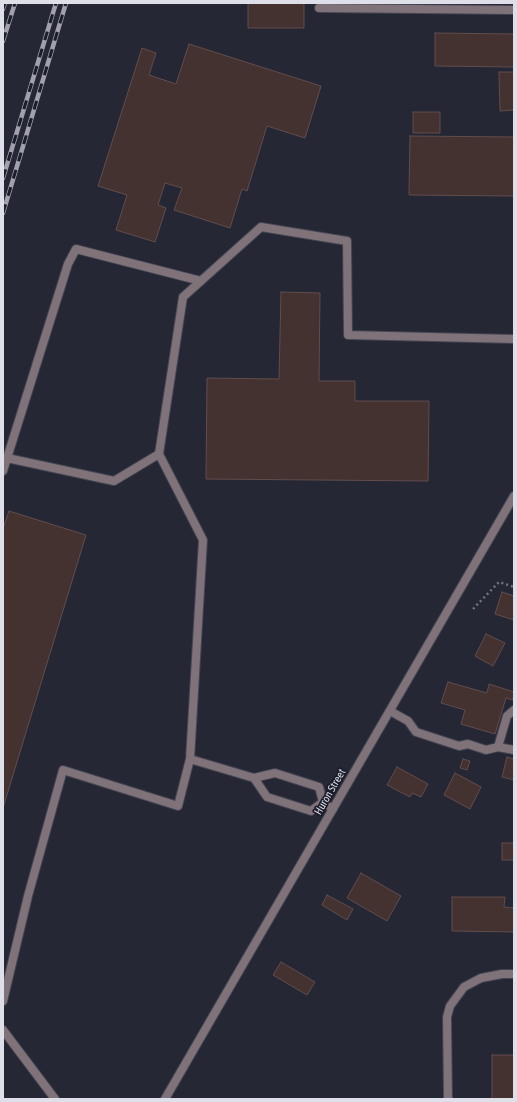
<!DOCTYPE html>
<style>
body{margin:0}
#map{position:relative;width:517px;height:1102px;overflow:hidden;background:#252735;font-family:"Asap Condensed",sans-serif}
canvas{display:block}
.frame{position:absolute;inset:0;border:4px solid #dedfe9;pointer-events:none}
</style>
<div id="map">
<canvas width="517" height="1102"></canvas>
<div class="frame"></div>
</div>
<script>
const context = document.querySelector('canvas').getContext('2d');
context.lineJoin = 'round';
function fillPath(path, color) { context.fillStyle = color; context.fill(path, 'evenodd'); }
const poly = rows => new Path2D(rows.map(r => 'M' + r).join(''));
function trace(path, color, width, dash) { context.strokeStyle = color; context.lineWidth = width; context.lineCap = dash ? 'butt' : 'round'; context.setLineDash(dash || []); context.stroke(path); }
function label(font, color, halo, rows, align = 'center') {
  context.font = font + ' "Asap Condensed",sans-serif'; context.lineWidth = 3.5; context.setLineDash([]); context.textBaseline = 'middle'; context.strokeStyle = halo; context.fillStyle = color; for (const [text, x, y, turn = 0] of rows) {
    context.save(); context.translate(x, y); context.rotate((+turn || 0) * Math.PI / 180); context.textAlign = isNaN(turn) ? turn : align; if (halo) context.strokeText(text, 0, 0); context.fillText(text, 0, 0); context.restore();
  }
}
const building = poly([
 [248,3,304,3,304,28,248,28,248,3],
 [435,33,514,34,514,67,435,66,435,33],
 [189,44,321,86,305,138,267,126,247,191,242,189,230,228,174,210,182,188,165,183,158,205,166,208,155,242,116,230,127,195,98,186,142,48,156,53,149,75,176,84,189,44],
 [499,72,514,72,514,110,500,111,499,72],
 [413,112,440,112,440,133,413,133,413,112],
 [410,136,514,137,514,196,409,195,410,136],
 [281,292,320,293,319,381,355,381,355,401,429,401,428,481,206,479,207,378,279,379,281,292],
 [9,511,86,535,3,808,3,529,9,511],
 [502,592,514,596,514,620,495,614,502,592],
 [486,634,505,643,493,666,475,656,486,634],
 [448,682,487,693,489,684,514,692,513,700,506,698,495,734,461,724,465,710,441,703,448,682],
 [507,757,514,759,514,780,502,777,507,757],
 [463,759,470,761,467,770,460,768,463,759],
 [397,767,428,784,421,797,412,793,410,797,387,785,397,767],
 [455,773,481,787,470,809,444,795,455,773],
 [502,843,514,843,514,860,502,860,502,843],
 [361,873,401,896,387,921,347,898,361,873],
 [327,895,353,909,347,920,322,905,327,895],
 [452,897,505,897,504,907,514,908,514,932,452,931,452,897],
 [281,962,315,982,307,995,273,975,281,962],
 [492,1055,514,1055,514,1099,492,1099,492,1055]
]);
const path = poly([
 [473,609,499,582,514,587]
]);
const service = poly([
 [319,8,514,10],
 [7,458,114,481,159,454],
 [3,471,68,264,76,249,201,281],
 [390,711,408,721,416,732,459,746,468,744,486,750,498,747,514,750],
 [498,747,507,716,514,710],
 [190,759,203,540,159,454,183,297,261,227,347,241,348,335,514,339],
 [254,778,267,797,311,811,323,802],
 [3,1001,28,896,63,770,178,806,190,759,254,778,275,773,319,787,323,802,333,809],
 [3,1030,55,1099],
 [448,1099,447,1017,450,1006,464,987,481,978,502,974,514,974]
]);
const minor = poly([
 [165,1099,514,496]
]);
const rail = poly([
 [3,9,5,3],
 [3,41,15,3],
 [3,178,56,3],
 [3,213,66,3]
]);
const streetNames = [
 ["Huron Street",330,792,-60]
];
fillPath(building, '#443231');
trace(building, '#614d4c', 1);
trace(service, '#434452', 10);
trace(minor, '#434452', 10);
trace(path, '#71737f', 2.5, [2, 3]);
trace(service, '#7f7279', 8);
trace(minor, '#7f7279', 8);
trace(rail, '#a0a1ad', 4.5);
trace(rail, '#1c1d2b', 3, [9]);
label('11px', '#dedfe9', '#1c1d2b', streetNames);
</script>
